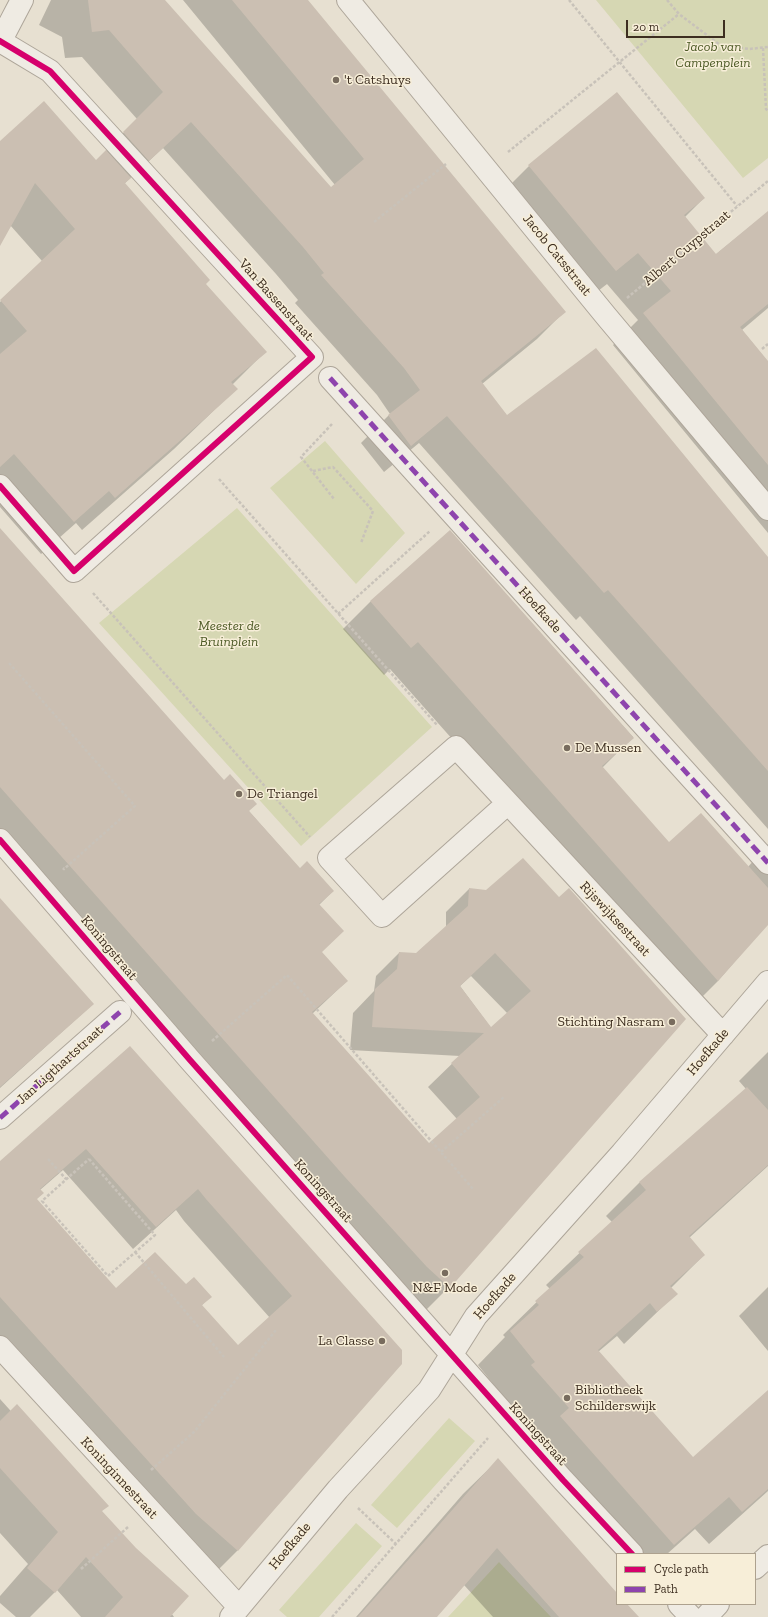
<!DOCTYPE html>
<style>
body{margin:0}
#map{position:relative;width:768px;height:1617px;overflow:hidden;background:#e7e0d1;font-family:"Zilla Slab",serif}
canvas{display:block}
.legend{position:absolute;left:616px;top:1553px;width:140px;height:52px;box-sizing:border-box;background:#f7eed8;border:1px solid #ada18e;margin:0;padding:5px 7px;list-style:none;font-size:12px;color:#3d2e20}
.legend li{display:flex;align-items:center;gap:8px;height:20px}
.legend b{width:20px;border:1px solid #ada18e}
.scale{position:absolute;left:626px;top:20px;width:99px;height:18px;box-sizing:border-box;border:2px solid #3d2e20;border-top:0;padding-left:5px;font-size:12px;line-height:14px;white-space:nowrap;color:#3d2e20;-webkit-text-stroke:3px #f7eed8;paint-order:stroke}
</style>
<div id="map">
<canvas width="768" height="1617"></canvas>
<ul class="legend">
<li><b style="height:5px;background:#d6006c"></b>Cycle path</li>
<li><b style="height:5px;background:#8e44ad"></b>Path</li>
</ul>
<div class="scale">20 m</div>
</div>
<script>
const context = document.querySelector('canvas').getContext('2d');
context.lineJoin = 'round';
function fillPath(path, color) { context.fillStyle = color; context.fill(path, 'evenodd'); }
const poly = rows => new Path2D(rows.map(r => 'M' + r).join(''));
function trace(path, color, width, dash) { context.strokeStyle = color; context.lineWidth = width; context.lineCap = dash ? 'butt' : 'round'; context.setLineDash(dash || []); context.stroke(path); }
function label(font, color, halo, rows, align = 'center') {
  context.font = font + ' "Zilla Slab",serif'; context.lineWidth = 3; context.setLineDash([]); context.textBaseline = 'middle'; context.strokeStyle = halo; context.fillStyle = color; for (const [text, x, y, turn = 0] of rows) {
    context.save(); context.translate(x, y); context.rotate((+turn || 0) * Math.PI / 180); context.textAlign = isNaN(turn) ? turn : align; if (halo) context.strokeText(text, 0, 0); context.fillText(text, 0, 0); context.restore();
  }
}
const green = poly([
 [596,0,768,0,768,158,743,178],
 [325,441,405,533,356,584,270,488],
 [237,508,432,727,301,846,99,623],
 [449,1418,475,1441,397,1528,371,1505],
 [356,1523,382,1546,319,1617,287,1617,279,1610],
 [499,1562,551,1617,448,1617]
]);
const shadow = poly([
 [51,0,164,0,331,188,335,185,183,0,307,0,564,312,537,339,482,384,507,416,768,559,768,829,580,616,576,620,419,443,384,472,361,443,390,414,377,395,295,303,298,300,276,274,163,148,124,184,205,284,265,352,232,385,236,389,174,449,82,530,76,523,41,554,0,507,0,302,42,261,10,225,0,244,0,142,96,161,137,119,82,57,65,58,62,37,39,25],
 [529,166,704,198,685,217,715,255,768,212,768,308,742,330,768,362,768,533,613,345,638,320,607,284,584,302,498,197],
 [0,529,300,869,333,891,319,905,321,952,347,981,312,1014,428,1145,457,1119,428,1087,460,1056,350,1050,353,1013,374,991,376,976,399,953,416,954,446,927,446,912,469,889,559,899,449,1287,426,1310,0,836],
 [471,976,508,1014,491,1028,460,986],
 [450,531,633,737,602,768,669,843,748,867,768,844,768,923,718,981,691,1008,390,669,384,675,343,629,370,602],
 [0,900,93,1004,0,1088],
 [130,1047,401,1350,238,1550,216,1572,0,1342,0,1162],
 [63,1170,133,1249,176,1210,184,1221,270,1318,238,1347,201,1306,210,1297,186,1286,116,1289,35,1199,40,1190],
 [768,1052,768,1166,689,1238,704,1255,671,1288,676,1294,624,1344,617,1336,598,1352,693,1458,768,1392,768,1491,709,1544,695,1529,667,1554,619,1554,498,1399,502,1395,478,1365,505,1337,503,1335,550,1289,546,1285,612,1222,606,1216,639,1183,746,1089,739,1081],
 [768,1287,768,1351,739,1316],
 [0,1399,101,1511,174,1617,81,1617,57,1590,30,1617,16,1617,0,1603,0,1596,28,1564,0,1533],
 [498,1460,617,1594,617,1604,626,1604,637,1617,493,1617,464,1585,436,1617,356,1617,463,1494]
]);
const building = poly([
 [88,0,165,0,331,187,364,159,232,0,308,0,566,312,481,381,507,415,596,348,768,557,768,771,608,590,604,593,447,416,411,446,388,415,420,390,404,368,321,275,324,273,303,247,191,122,149,161,123,132,163,92,109,30,92,32],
 [617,92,705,198,684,215,716,254,768,211,768,304,740,327,768,361,768,465,643,313,671,291,638,253,616,271,528,165],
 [44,101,96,160,106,150,131,178,125,183,210,280,206,284,267,352,231,382,238,389,208,416,115,498,109,491,74,522,14,454,0,467,0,354,27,331,0,300,75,229,35,183,0,246,0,141],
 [0,528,224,780,230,774,257,804,249,811,300,868,307,861,334,891,319,904,344,931,322,952,348,981,312,1012,429,1143,480,1097,451,1063,484,1033,372,1027,375,989,397,969,399,952,416,953,468,906,469,888,486,890,523,858,559,897,569,888,686,1019,450,1288,427,1267,345,1177,0,787],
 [495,953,531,991,491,1027,460,986],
 [450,530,634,738,602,766,669,842,701,813,768,888,768,925,718,981,418,642,411,648,370,601],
 [0,898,94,1004,0,1087],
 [130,1046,402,1350,402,1364,238,1551,196,1514,0,1297,0,1161],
 [86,1149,156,1227,198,1189,206,1199,292,1296,238,1345,202,1305,212,1297,194,1277,186,1284,155,1252,116,1288,37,1199,44,1193,40,1189],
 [747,1087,768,1110,768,1165,689,1236,705,1255,670,1286,678,1294,657,1312,650,1303,598,1350,693,1457,768,1390,768,1489,742,1512,729,1497,674,1545,560,1416,569,1408,531,1365,535,1362,510,1331,539,1305,535,1301,584,1257,578,1252,646,1190,639,1182],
 [17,1404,109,1506,102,1511,136,1548,189,1596,170,1617,105,1617,123,1597,86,1557,55,1593,27,1568,58,1532,0,1468,0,1421],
 [498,1458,617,1593,617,1604,627,1604,639,1617,559,1617,497,1548,437,1617,358,1617]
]);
const path = poly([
 [569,0,737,206],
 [667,0,679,14,720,45,749,49,768,47],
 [763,48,766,109,768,111],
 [508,152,679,14],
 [374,222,446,164],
 [627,298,768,181],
 [762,349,768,344],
 [332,424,301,457,334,499],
 [313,471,333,467,373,511,361,543],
 [219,479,437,725],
 [93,593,310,837],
 [338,614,430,531],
 [9,663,135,806,64,869,63,868],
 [212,1041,287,975,473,1189],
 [441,1152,504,1097],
 [48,1159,66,1179],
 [89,1159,155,1235,108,1276,42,1201,89,1159],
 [135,1252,224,1357],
 [151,1470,194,1432,276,1330],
 [358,1508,396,1544],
 [81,1569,128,1527],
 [332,1617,488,1438]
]);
const pedestrian = poly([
 [0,1118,120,1012]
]);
const minor = poly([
 [348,0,606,316,768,509],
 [0,42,22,0],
 [330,378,768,863],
 [0,486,74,571,312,357,50,71,0,41],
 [508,803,382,916,329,858,456,747,508,803,723,1035],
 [0,840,190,1060,563,1480,632,1554],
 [0,1347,239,1607],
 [755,1568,768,1556],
 [679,1604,691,1617],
 [231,1617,338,1489,429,1390,476,1316,622,1153,768,982],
 [706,1617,718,1604]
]);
const quiet = poly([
 [330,378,768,863],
 [0,1118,120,1012]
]);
const cycleway = poly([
 [0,486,74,571,312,357,50,71,0,41],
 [0,840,190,1060,563,1480,632,1554]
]);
const markers = [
 [336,80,4,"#786c5e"],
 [567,748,4,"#786c5e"],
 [239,794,4,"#786c5e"],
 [672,1022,4,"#786c5e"],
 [445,1273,4,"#786c5e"],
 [382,1341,4,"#786c5e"],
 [567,1398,4,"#786c5e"]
];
const parkNames = [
 ["Jacob van",713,47],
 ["Campenplein",713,63],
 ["Meester de",229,626],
 ["Bruinplein",229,642]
];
const poiNames = [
 ["'t Catshuys",344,80],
 ["De Mussen",575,748],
 ["De Triangel",247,794],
 ["Stichting Nasram",664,1022,"right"],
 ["N&F Mode",445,1288,"center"],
 ["La Classe",374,1341,"right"],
 ["Bibliotheek",575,1390],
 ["Schilderswijk",575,1406]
];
const streetNames = [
 ["Albert Cuypstraat",687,248,-40],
 ["Jacob Catsstraat",557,255,51],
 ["Van Bassenstraat",276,300,48],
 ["Hoefkade",540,610,48],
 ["Rijswijksestraat",615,919,47],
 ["Koningstraat",109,948,50],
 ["Hoefkade",708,1052,-50],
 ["Jan Ligthartstraat",60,1065,-42],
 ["Koningstraat",323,1191,48],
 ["Hoefkade",495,1296,-49],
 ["Koningstraat",538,1434,48],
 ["Koninginnestraat",119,1478,47],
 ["Hoefkade",290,1546,-50]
];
fillPath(green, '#d6d7b3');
fillPath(shadow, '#0003');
fillPath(building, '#cbbfb2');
trace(pedestrian, '#ada599', 24);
trace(minor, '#ada599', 24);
trace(path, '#c8c2b9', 2.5, [3, 2]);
trace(pedestrian, '#efebe3', 22);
trace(minor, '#efebe3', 22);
trace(quiet, '#8e44ad', 5, [10, 5]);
trace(cycleway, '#d6006c', 6);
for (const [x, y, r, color] of markers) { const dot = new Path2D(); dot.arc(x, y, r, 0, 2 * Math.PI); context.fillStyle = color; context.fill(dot); trace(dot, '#f7eed8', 1.5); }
label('italic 14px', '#4d5a26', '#f7eed8', parkNames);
label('14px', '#3d2e20', '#f7eed8', poiNames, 'left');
label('14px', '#3d2e20', '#f7eed8', streetNames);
</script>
